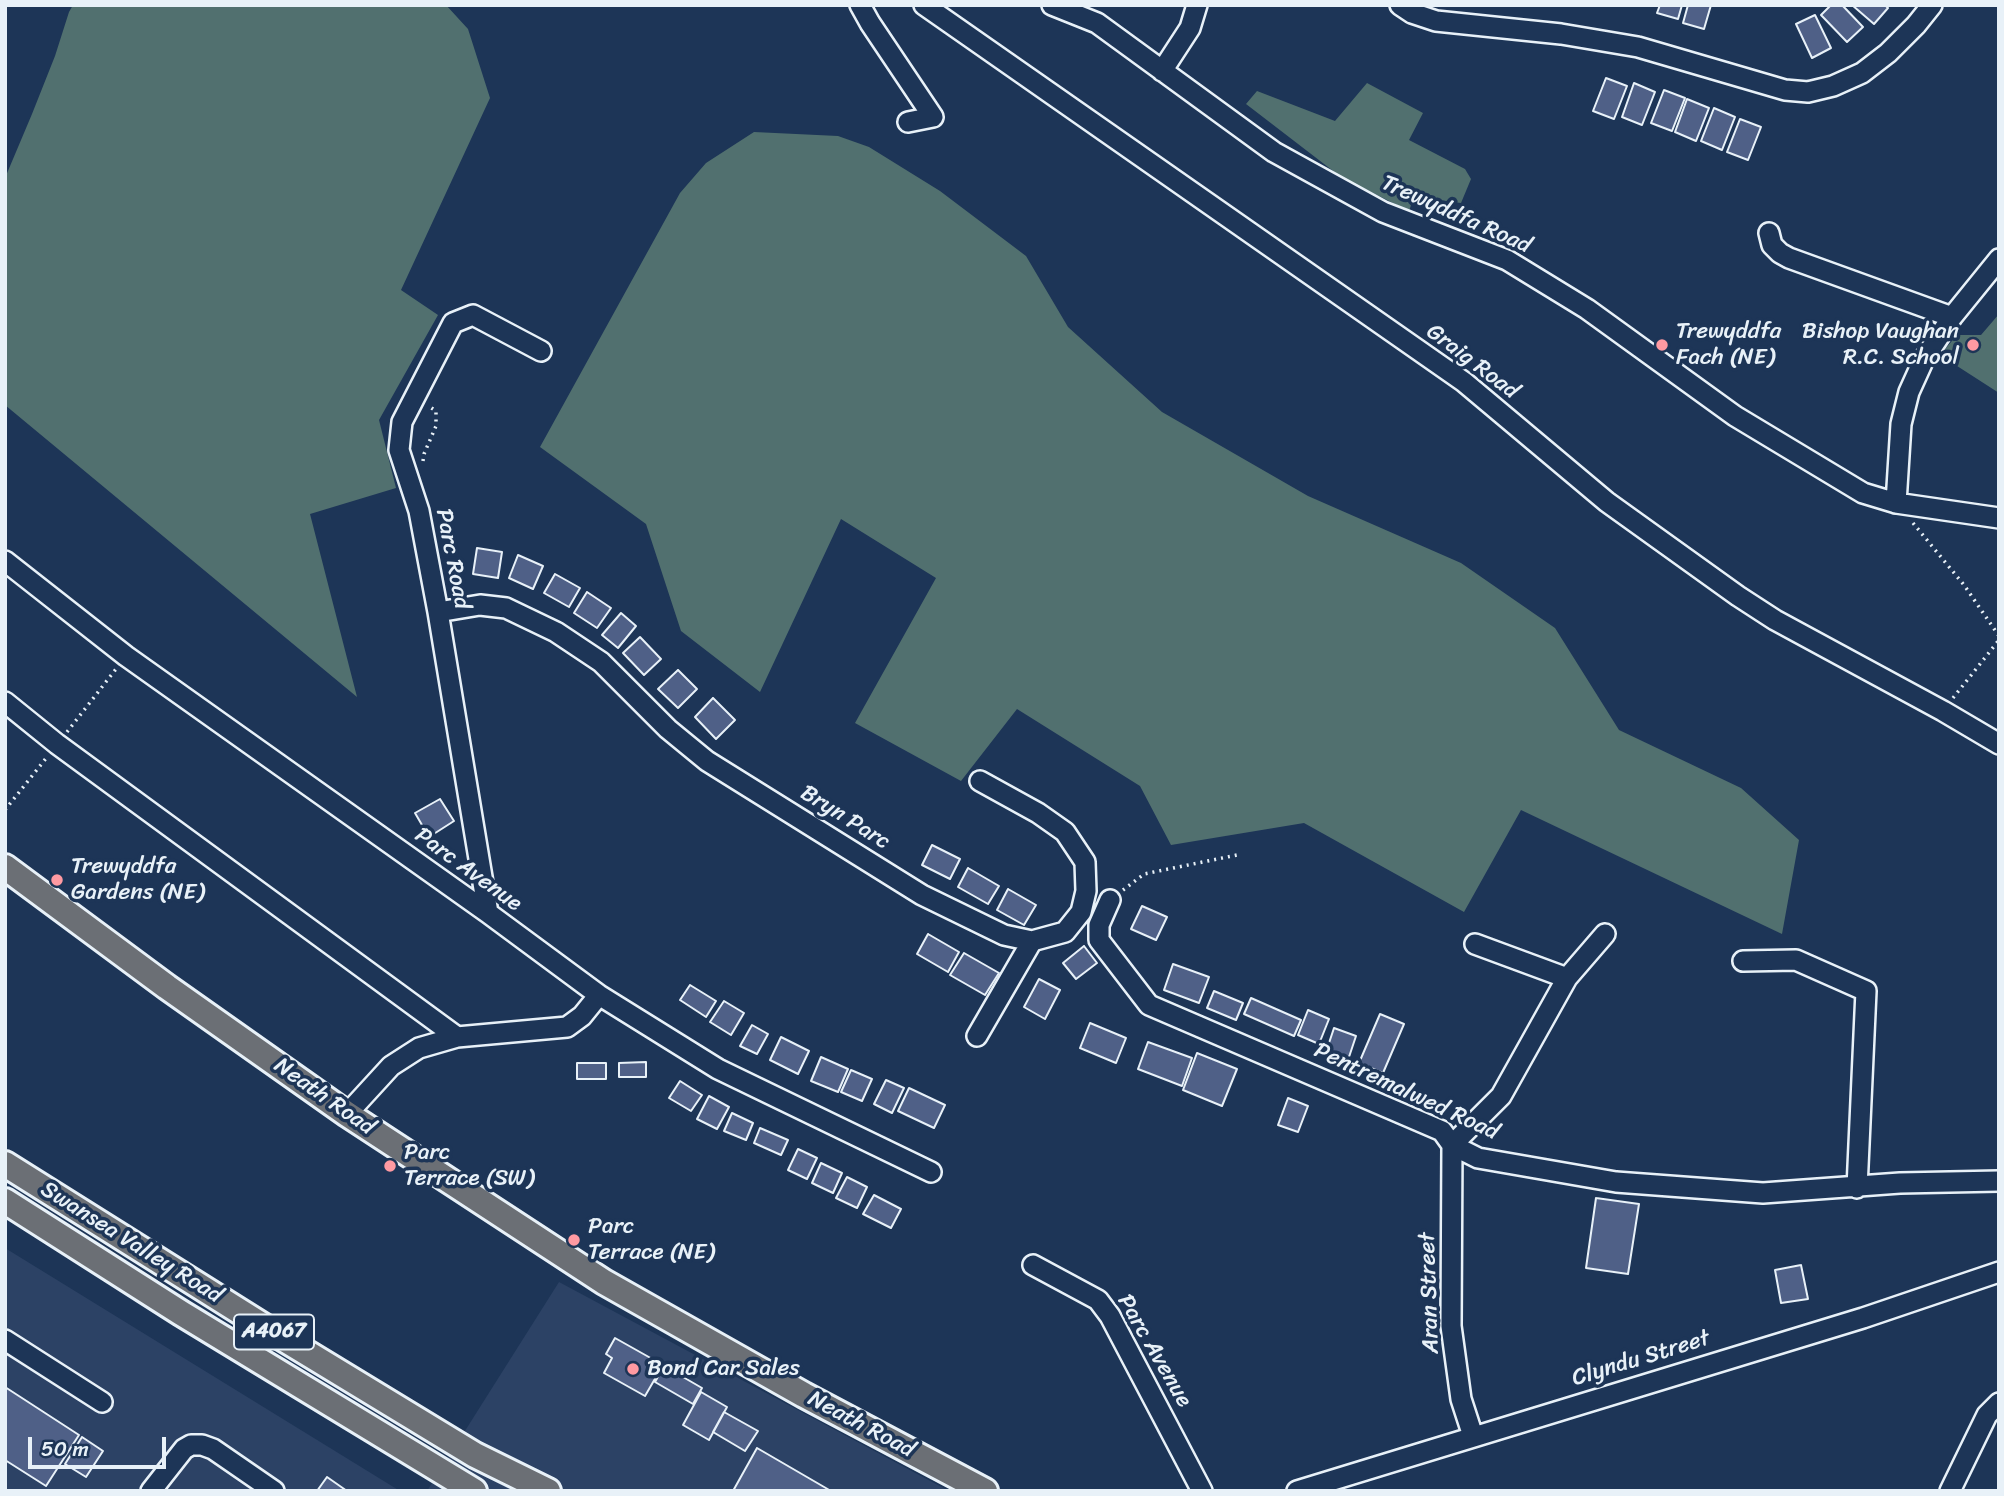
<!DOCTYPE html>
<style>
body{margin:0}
#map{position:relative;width:2004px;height:1496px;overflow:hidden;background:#1d3557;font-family:Sriracha,sans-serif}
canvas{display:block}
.frame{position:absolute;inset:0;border:7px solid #e8f1f8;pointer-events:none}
.scale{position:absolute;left:28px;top:1437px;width:138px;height:32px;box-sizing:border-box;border:4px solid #e8f1f8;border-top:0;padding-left:9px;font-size:21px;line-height:24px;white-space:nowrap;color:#e8f1f8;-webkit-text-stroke:5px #1d3557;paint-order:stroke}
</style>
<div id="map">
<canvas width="2004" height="1496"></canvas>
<div class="frame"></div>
<div class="scale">50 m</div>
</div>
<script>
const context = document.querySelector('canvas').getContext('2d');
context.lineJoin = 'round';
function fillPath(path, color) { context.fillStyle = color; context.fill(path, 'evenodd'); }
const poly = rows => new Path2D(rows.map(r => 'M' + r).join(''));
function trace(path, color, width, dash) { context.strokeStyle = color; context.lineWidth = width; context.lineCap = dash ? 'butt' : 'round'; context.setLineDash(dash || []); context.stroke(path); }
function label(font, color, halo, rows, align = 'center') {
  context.font = font + ' Sriracha,sans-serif'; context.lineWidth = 7; context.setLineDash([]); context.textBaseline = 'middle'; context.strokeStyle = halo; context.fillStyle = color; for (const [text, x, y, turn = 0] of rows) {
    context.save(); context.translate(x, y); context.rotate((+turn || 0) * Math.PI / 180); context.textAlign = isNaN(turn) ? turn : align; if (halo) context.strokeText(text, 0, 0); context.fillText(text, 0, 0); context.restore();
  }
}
const built = poly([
 [5,1248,400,1491,5,1491],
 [559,1282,949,1491,427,1491]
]);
const green = poly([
 [73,5,446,5,468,29,490,98,401,290,438,315,379,420,396,488,310,514,357,697,5,405,5,178,32,114,55,56,69,12],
 [1367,83,1423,113,1409,140,1465,169,1471,179,1461,203,1414,197,1409,211,1341,177,1246,104,1257,91,1335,121],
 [754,132,838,136,869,147,940,191,1026,256,1068,327,1162,412,1308,496,1461,563,1555,628,1619,730,1741,788,1799,840,1782,934,1521,810,1464,912,1304,823,1171,845,1140,786,1017,709,961,781,855,723,936,578,841,519,760,692,681,631,646,524,540,447,680,193,706,163],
 [1999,314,1999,393,1940,355,1957,335,1981,335]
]);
const building = poly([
 [1660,5,1682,5,1678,19,1657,13,1660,5],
 [1688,5,1711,5,1704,29,1683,23,1688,5],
 [1831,5,1842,5,1863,27,1847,42,1821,15,1831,5],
 [1852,5,1885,5,1888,8,1874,24,1852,5],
 [1815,15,1831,48,1812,58,1796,24,1815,15],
 [1606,78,1627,86,1614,119,1593,111,1606,78],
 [1634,83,1655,92,1642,125,1622,117,1634,83],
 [1664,90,1685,98,1672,131,1651,123,1664,90],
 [1687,99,1709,108,1696,141,1675,132,1687,99],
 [1714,108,1735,117,1722,150,1701,141,1714,108],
 [1740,119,1761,127,1748,160,1727,152,1740,119],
 [477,548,502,552,498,578,473,574,477,548],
 [518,555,543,566,533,589,509,578,518,555],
 [555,574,580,588,569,607,544,593,555,574],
 [587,592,611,608,597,628,574,613,587,592],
 [621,613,636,626,618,648,602,635,621,613],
 [640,637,661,659,644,675,623,653,640,637],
 [678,670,697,689,678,708,658,689,678,670],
 [713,698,735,720,716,739,695,717,713,698],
 [440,799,454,821,429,837,415,813,440,799],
 [932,845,960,859,950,879,922,865,932,845],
 [968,868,999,886,988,904,958,887,968,868],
 [1008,889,1036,905,1024,925,997,910,1008,889],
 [1142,906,1167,917,1156,940,1131,929,1142,906],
 [928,934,959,952,948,972,917,954,928,934],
 [1084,946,1097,963,1076,979,1063,963,1084,946],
 [964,953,999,973,985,995,950,975,964,953],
 [1173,964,1209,977,1199,1003,1164,990,1173,964],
 [1039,979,1060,990,1045,1019,1024,1007,1039,979],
 [690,985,716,1001,706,1017,680,1000,690,985],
 [1214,991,1243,1003,1236,1020,1207,1008,1214,991],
 [1251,998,1301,1020,1294,1036,1244,1014,1251,998],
 [724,1001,744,1013,731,1035,710,1022,724,1001],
 [1308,1010,1329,1019,1319,1044,1298,1035,1308,1010],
 [1380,1014,1404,1024,1383,1073,1359,1063,1380,1014],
 [1090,1023,1126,1038,1116,1063,1080,1048,1090,1023],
 [752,1025,768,1034,757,1054,740,1046,752,1025],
 [1334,1028,1356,1036,1348,1060,1326,1052,1334,1028],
 [781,1037,809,1051,798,1074,770,1060,781,1037],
 [1148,1042,1192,1058,1182,1086,1138,1069,1148,1042],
 [1197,1053,1237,1069,1222,1106,1183,1090,1197,1053],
 [821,1057,848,1069,838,1092,811,1081,821,1057],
 [646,1062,646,1077,619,1077,619,1063,646,1062],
 [577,1063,606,1063,606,1079,577,1079,577,1063],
 [851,1070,872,1079,862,1101,841,1092,851,1070],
 [886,1080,904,1088,892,1113,874,1104,886,1080],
 [680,1081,702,1095,691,1111,669,1098,680,1081],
 [909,1088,945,1105,934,1128,898,1111,909,1088],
 [709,1096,729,1107,717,1129,697,1119,709,1096],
 [1288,1098,1308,1106,1298,1132,1278,1125,1288,1098],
 [732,1113,753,1123,746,1140,724,1131,732,1113],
 [760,1128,788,1140,781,1155,754,1143,760,1128],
 [798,1149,817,1158,807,1179,788,1170,798,1149],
 [821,1163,842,1173,833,1193,812,1183,821,1163],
 [847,1177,867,1187,857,1208,836,1198,847,1177],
 [874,1195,901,1209,891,1228,863,1214,874,1195],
 [1596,1198,1639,1204,1628,1274,1586,1268,1596,1198],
 [1801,1265,1808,1299,1781,1303,1775,1270,1801,1265],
 [615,1338,663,1365,645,1396,604,1373,612,1358,606,1354,615,1338],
 [664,1366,702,1388,693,1404,655,1382,664,1366],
 [5,1387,79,1435,46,1486,5,1460,5,1387],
 [701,1392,727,1407,709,1440,683,1425,701,1392],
 [724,1412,758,1431,745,1451,713,1432,724,1412],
 [82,1437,103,1451,86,1477,65,1464,82,1437],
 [757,1448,831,1491,733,1491,757,1448],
 [327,1477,347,1491,317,1491,327,1477]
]);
const path = poly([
 [423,461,424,454,436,426,436,411,430,407],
 [1913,523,1964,585,1999,636],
 [1953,698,1999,640],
 [67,732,116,669],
 [5,810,47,757],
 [1123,890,1144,874,1237,855]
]);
const minor = poly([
 [860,5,870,23,933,117,908,122],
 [924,5,1464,382,1607,502,1738,596,1775,620,1943,711,1999,744],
 [1052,5,1097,23,1274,152,1383,212,1507,260,1587,309,1735,416,1863,493,1896,503,1999,518],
 [1400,5,1412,13,1436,21,1561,34,1638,47,1785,90,1808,92,1833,86,1862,73,1888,53,1916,25,1932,5],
 [1162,71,1190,28,1197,5],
 [1769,233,1772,245,1780,253,1789,258,1952,317],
 [1896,503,1901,424,1909,392,1924,359,1952,317,1999,259],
 [5,561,126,656,488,913,599,995,718,1069,931,1172],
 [438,612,480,605,506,608,556,632,601,662,668,729,707,761,922,895,1004,935,1032,941,1065,932,1081,912,1086,891,1085,862,1065,832,1038,813,980,781],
 [5,702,57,744,457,1037],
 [1110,900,1099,925,1099,940,1149,1005,1442,1131,1452,1145,1478,1158,1616,1182,1763,1193,1900,1183,1999,1181],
 [488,913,438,612,419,511,399,450,402,422,453,323,473,315,541,351],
 [1475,944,1567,978],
 [1743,961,1796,960,1866,991,1857,1188],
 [977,1036,1032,941],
 [347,1114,391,1066,419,1048,457,1037,567,1027,582,1016,599,995],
 [1033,1265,1098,1300,1110,1316,1202,1491],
 [5,1340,102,1402],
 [1473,1436,1461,1399,1451,1326,1452,1145,1501,1096,1567,978,1605,934],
 [151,1491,184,1449,191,1445,202,1445,213,1449,274,1491],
 [1297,1491,1863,1318,1999,1272],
 [1950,1491,1987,1415,1999,1403]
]);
const major = poly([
 [5,867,167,987,347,1114,604,1282,804,1395,985,1491],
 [5,1164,271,1331,475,1455,548,1491],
 [5,1201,181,1313,474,1491]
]);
const markers = [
 [1662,345,7,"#ff9aa2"],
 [1973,345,7,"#ff9aa2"],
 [57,880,7,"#ff9aa2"],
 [390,1166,7,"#ff9aa2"],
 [574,1240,7,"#ff9aa2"],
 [633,1369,7,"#ff9aa2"]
];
const shields = [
 [274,1332,80]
];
const shieldNames = [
 ["A4067",274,1332]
];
const streetNames = [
 ["Trewyddfa Road",1456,215,24],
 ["Graig Road",1472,362,37],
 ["Parc Road",452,559,79],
 ["Bryn Parc",845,818,32],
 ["Parc Avenue",468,870,36],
 ["Pentremalwed Road",1406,1092,25],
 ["Neath Road",324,1097,35],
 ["Swansea Valley Road",131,1243,32],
 ["Aran Street",1430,1293,-92],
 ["Parc Avenue",1154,1351,60],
 ["Clyndu Street",1641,1359,-17],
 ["Neath Road",861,1425,28]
];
const poiNames = [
 ["Trewyddfa",1676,332],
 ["Fach (NE)",1676,358],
 ["Bishop Vaughan",1959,332,"right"],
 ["R.C. School",1959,358,"right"],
 ["Trewyddfa",71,867],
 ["Gardens (NE)",71,893],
 ["Parc",404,1153],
 ["Terrace (SW)",404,1179],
 ["Parc",588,1227],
 ["Terrace (NE)",588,1253],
 ["Bond Car Sales",647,1369]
];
fillPath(built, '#2c4265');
fillPath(green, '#51706f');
fillPath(building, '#4f6087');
trace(building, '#e8f1f8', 2);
trace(minor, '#e8f1f8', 24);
trace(major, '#e8f1f8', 30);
trace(path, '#e8f1f8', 3.5, [2, 5]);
trace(minor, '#1d3557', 19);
trace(major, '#6b6f75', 24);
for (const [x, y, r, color] of markers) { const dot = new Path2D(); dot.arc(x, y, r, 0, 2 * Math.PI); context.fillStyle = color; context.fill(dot); trace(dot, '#1d3557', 2.5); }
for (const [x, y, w] of shields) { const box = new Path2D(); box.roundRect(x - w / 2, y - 17.5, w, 35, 5); context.fillStyle = '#1d3557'; context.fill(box); trace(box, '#e8f1f8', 2); }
label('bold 21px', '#e8f1f8', null, shieldNames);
label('23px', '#e8f1f8', '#1d3557', streetNames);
label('23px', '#e8f1f8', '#1d3557', poiNames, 'left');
</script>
